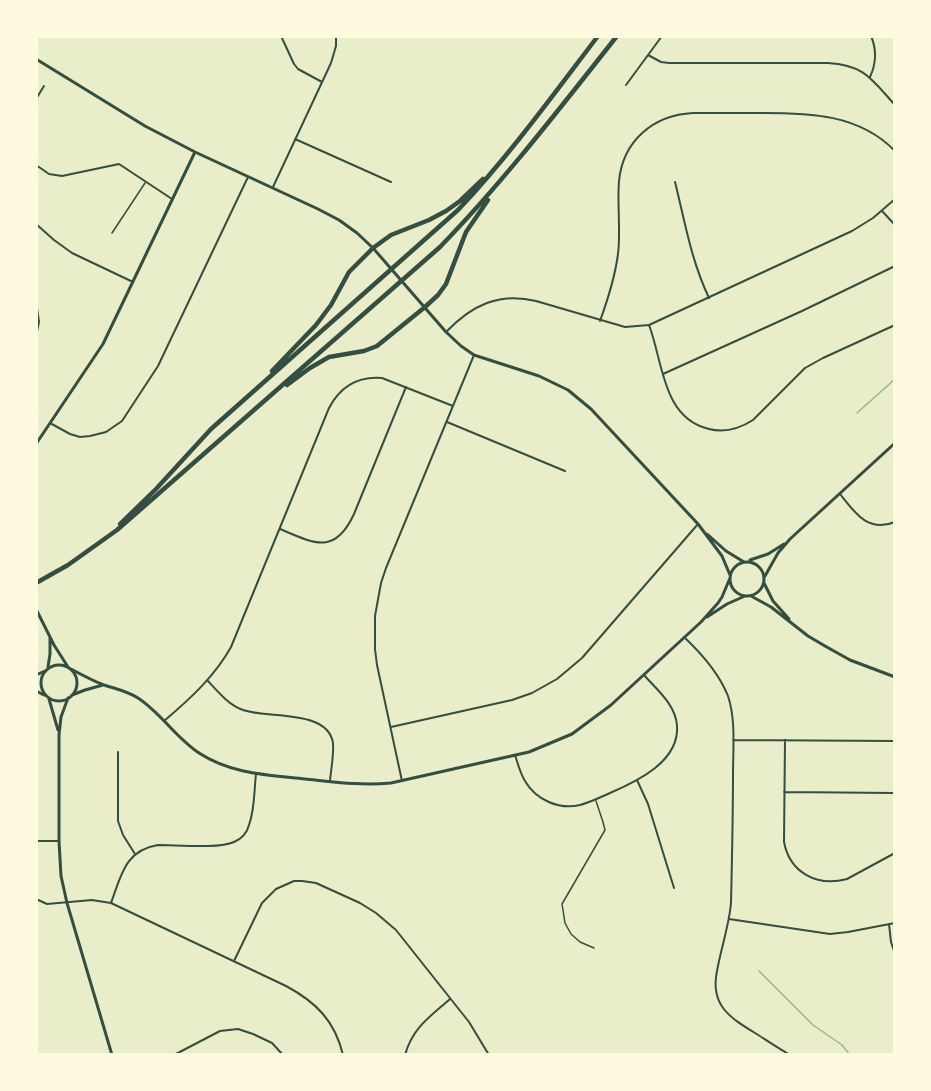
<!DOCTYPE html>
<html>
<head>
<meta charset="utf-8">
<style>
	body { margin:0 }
	#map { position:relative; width:931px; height:1091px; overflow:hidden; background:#e9edc9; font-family:Arial,sans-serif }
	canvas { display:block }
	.frame { position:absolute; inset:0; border:38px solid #fefae0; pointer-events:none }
</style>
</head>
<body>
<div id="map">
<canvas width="931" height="1091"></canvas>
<div class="frame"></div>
</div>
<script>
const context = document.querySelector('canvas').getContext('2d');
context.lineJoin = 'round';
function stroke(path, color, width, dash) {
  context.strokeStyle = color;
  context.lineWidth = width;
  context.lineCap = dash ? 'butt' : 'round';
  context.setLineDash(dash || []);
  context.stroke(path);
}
stroke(new Path2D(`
	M857,413L895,379
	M759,971L813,1025L842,1045L850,1055`), '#a3b18a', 1.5);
stroke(new Path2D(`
	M112,233L145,183
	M594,948L580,942L571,934L565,923L562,904L605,830L603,822L596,801`), '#344e41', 1.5);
stroke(new Path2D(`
	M281,36L294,64L298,69L322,82
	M648,55L661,62L669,63H828C865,65 872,80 895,105
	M870,77C876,64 877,50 871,36
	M626,85L662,36
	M36,99L44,86
	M295,139L391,182
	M36,165L49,174L62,176L119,164L172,199
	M675,182C685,222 691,260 709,298
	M273,187L331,63L336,46V36
	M882,211L895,225
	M36,224L54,240L72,253L133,282
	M36,302L39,322L36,336
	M600,321C608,299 615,277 618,254C621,230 617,205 619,181C623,141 653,115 693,113C716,113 739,113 762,113C810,113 859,114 895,151
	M649,325C663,361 662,418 709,429C725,433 739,429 753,420L805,368L823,358L895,325
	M446,332C472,305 499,292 536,301L625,327L649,325L852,231L873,218L895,199
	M663,374L802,311L895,266
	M447,422L565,471
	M50,423L70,434L80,437L90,436L106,432L122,421L158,366L248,177
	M840,494C855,513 868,533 895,522
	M280,529C315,544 335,555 354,514L406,387
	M684,637C702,654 719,673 728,696C736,720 733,749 733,774C733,817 732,860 731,903C729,926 721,948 717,971C710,1005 729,1017 755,1033C766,1040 778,1048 790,1055
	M208,681C218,692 229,705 243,710C268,719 328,709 333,743C334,755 331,769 330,781
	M164,721C190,699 215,676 231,647L329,408C340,387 357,376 382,378L453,406
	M391,727L512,700L532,693L557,679L582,658L698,524
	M733,740L895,741
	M785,740L784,842C790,873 817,887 847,879L895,853
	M118,752V821L123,835L135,854
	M515,755C518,764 520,773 525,781C536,800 559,810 580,805C591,802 601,797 610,793C638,781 680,761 677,725C675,704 657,690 644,675
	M637,780L648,804L674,888
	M402,781L377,665L375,649V616L381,583L386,568L474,355
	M784,792L895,793
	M36,841H59
	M36,899L47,904L92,900L111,903L286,986C316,1002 335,1021 343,1055
	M111,903C121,876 125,850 158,845C177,845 219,849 234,842C241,839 247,833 249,825C255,809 254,790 256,774
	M729,919L830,934L848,932L895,923
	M889,924L891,942L895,954
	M234,961L262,903L276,889L294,881H302L316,883L360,903L376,913L396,930L469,1022L489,1055
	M174,1055L220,1031L238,1029L253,1034L272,1043L283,1055
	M405,1055C413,1027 430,1017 450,999`), '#344e41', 2);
stroke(new Path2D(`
	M36,59L145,126L195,152L318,209L339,220L357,233L373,248L446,332L461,346L474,355L539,376L568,390L591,409L698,524L722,556L730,575
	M36,444L103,344L195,152
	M707,534L726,551L744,562
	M750,560L768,554L784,544
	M730 579a17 17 0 1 1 34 0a17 17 0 1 1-34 0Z
	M765,576L778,553L790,539L895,443
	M764,583L773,601L789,619
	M751,596L771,607L808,636L825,646L850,660L895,677
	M36,609L54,645L68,667
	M707,617L727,604L745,596
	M41 683a18 18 0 1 1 36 0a18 18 0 1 1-36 0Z
	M48,667L50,654V638
	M71,669C82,675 93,681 104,685C116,689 127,691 138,698C161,713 176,738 199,753C231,774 268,775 305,779C334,782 362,786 391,783L529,752L572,734L611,705L701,622L718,603L722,597L730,578
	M36,675L45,671
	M36,691L44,695
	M72,695L85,690L103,685
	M68,698L61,717L59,735V841L61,876L67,903L112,1055
	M49,699L58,730`), '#344e41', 3);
stroke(new Path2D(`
	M272,371L316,325L331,305L349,272L373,248L391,235L429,220L446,211L460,201L483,179
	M287,385L310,368L329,357L364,351L377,346L425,307L438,295L446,284L466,232L488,200
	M120,524L156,489L211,429L458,210C509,156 553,95 598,36
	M36,583L68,565L117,530L440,247C504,181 560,108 617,36`), '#344e41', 4.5);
</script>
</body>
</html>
